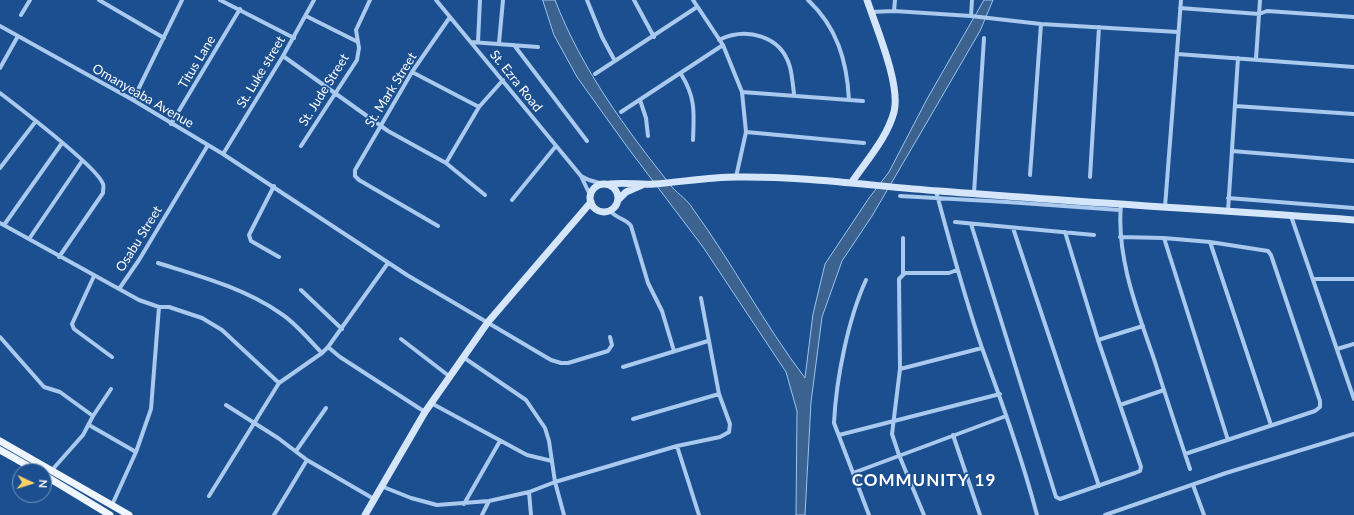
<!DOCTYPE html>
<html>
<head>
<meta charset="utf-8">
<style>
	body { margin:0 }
	#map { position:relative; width:1354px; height:515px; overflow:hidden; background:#1b4f8f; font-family:Lato,sans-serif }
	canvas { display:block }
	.north { position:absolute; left:12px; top:463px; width:40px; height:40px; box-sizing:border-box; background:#1b4f8f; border:1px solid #7695bc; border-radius:50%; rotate:94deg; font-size:11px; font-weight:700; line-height:16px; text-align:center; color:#fff }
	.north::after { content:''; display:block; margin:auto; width:14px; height:18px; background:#ffd166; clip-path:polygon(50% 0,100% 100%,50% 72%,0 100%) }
</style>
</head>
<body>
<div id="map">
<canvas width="1354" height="515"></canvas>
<div class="north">N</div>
</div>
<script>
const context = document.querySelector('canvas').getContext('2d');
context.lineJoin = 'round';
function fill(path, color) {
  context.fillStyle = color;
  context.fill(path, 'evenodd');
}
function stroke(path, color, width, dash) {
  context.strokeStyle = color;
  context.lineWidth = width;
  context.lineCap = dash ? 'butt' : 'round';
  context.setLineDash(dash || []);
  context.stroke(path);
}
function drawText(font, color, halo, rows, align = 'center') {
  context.font = font + ' Lato,sans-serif';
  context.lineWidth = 3.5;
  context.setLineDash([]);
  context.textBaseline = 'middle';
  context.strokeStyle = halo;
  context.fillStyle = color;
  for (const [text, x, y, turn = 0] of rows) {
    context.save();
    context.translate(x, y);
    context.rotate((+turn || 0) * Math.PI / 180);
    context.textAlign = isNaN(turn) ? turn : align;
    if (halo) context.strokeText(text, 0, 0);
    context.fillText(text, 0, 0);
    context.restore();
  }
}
const water = new Path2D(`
	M543,0H555C582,70 626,129 672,187C679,195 688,200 693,209C733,264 764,324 805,378L813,314L825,264L869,198L889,172L927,99L984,0H993L980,31L923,129L872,216L842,261L822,317L811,402L805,515H796L797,411L786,372L703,247L628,148L577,77L554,35Z`);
fill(water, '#3c6290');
stroke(water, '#9cc4f0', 1);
stroke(new Path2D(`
	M99,0L164,38
	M220,0L294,38
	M436,0L581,176L590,195
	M587,0L602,37L615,61
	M634,0L654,37
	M693,0L723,45L742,92L746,132L736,177
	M808,0C837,27 847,61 849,100
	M1180,8L1259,14L1267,11L1354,17
	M894,11L895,0
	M871,12L894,11L971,16L1041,24L1178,32
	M21,15L30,0
	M306,16L358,42
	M971,16L972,0
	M0,26L133,100L223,154L407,275L551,360L561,363H568L608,351L612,345L610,337
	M719,40C746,27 781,35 790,67C792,75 793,85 794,94
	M471,42L538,47
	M478,42L480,0
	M499,43L503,0
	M514,45L587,141
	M1177,54L1354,67
	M283,56L388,131L446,163L485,195
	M1256,59L1260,0
	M0,68L18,36
	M412,72L479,107
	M595,74L697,7
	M681,74C696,98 694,113 693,140
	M742,92L863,101
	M0,93C17,106 98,168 103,184C104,186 103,190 103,193L59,257
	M133,100L182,0
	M640,100L646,118L648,136
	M1235,106L1354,114
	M621,112L723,45
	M171,124L240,9
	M746,132L864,143
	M301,146L357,60L359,48L356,30L370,0
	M1232,151L1354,161
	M223,154L283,56L314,0
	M446,163L479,107L503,80
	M0,168L36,121
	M1030,175L1041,24
	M581,176L589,180L603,184
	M1090,177L1099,27
	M274,186L249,235L251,241L279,257
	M936,191C950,243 964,296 982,348C1002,403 1022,458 1037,515
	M974,193L984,38
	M900,196L1007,202L1120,210
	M1228,198L1354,208
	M512,200L556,146
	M1121,205C1116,258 1138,312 1155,362C1166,397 1178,433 1190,469
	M1165,207L1181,0
	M610,211C617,219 627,219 631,226L648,283L662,311L674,351
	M1228,211L1238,58
	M1291,216L1354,399
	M955,222L1094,235
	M0,223L139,300L159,307H169L202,318L222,330L279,383
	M971,224L1056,497L1060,499L1135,473L1140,471L1141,467L1098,340L1065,232
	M4,225L62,143
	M438,226L359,180L355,176V170L412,72L450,17
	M1013,228L1099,486
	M1120,237L1164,238L1210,242L1268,251L1271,255L1320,401V407L1315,411L1185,454
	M903,238V274
	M1164,238L1228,440
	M29,239L82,161
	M1210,242L1271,425
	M158,263C199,276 244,288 280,313C296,323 309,340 322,353
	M94,276L72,324L74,329L112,357
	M1313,279H1354
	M866,280C848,319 836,380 834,423L869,515
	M119,289L139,260L208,145
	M301,290L342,329
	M0,337L44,387L60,392L93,416L83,435L52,470
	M401,339L449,376
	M1098,340L1143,326
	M328,347L340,357L425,412
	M1337,349L1354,344
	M463,357L526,400L545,428L549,441L555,482L564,515
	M623,367L708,341
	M900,369L982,348
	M431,403L527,455L552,461
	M226,405L278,438L307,460L374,499
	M1120,405L1164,390
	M93,416L111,389
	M633,419L719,394
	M89,425L136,452
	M839,435L1000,394
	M953,435L980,515
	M677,446L699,515
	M296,451L326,408
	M853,473L1006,416
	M1193,485L1204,515
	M381,486L411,498L437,505L489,501L529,492L555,482L677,446L720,437L729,432L730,424L719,394L701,298
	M529,492L531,515
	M209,496L279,383L322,353L328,347L388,263
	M464,504L500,441
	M112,505L136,452L151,409L159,307
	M274,515L307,460
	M482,515L489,501
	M924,515L899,455L892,434L900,369L899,279L905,273H949L957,270
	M1105,515L1226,473L1354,434`), '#a9c9ee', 4);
stroke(new Path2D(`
	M852,182C867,160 887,138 894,112C901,85 876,27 867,0
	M590 198a14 14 0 1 1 28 0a14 14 0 1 1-28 0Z
	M610,184C625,182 639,185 654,184C682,182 709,177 737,177C804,176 872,186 939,191C1077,202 1216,210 1354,220
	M619,199L626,192L642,185
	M365,515L425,412L488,322L591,202`), '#d6e6fa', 7);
stroke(new Path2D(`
	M0,441L129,515
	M0,450L37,471
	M44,475L110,515`), '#f0f6ff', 7);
drawText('13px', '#fff', '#1b4f8f', [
	["Titus Lane",197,62,-59],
	["St. Luke street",261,72,-59],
	["St. Ezra Road",516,81,51],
	["St. Jude Street",324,90,-58],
	["St. Mark Street",391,90,-58],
	["Omanyeaba Avenue",143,96,30],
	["Osabu Street",139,239,-58]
]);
context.letterSpacing = '1px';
drawText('bold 17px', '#fff', '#1b4f8f', [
	["COMMUNITY 19",924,481]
]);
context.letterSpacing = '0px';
</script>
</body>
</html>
